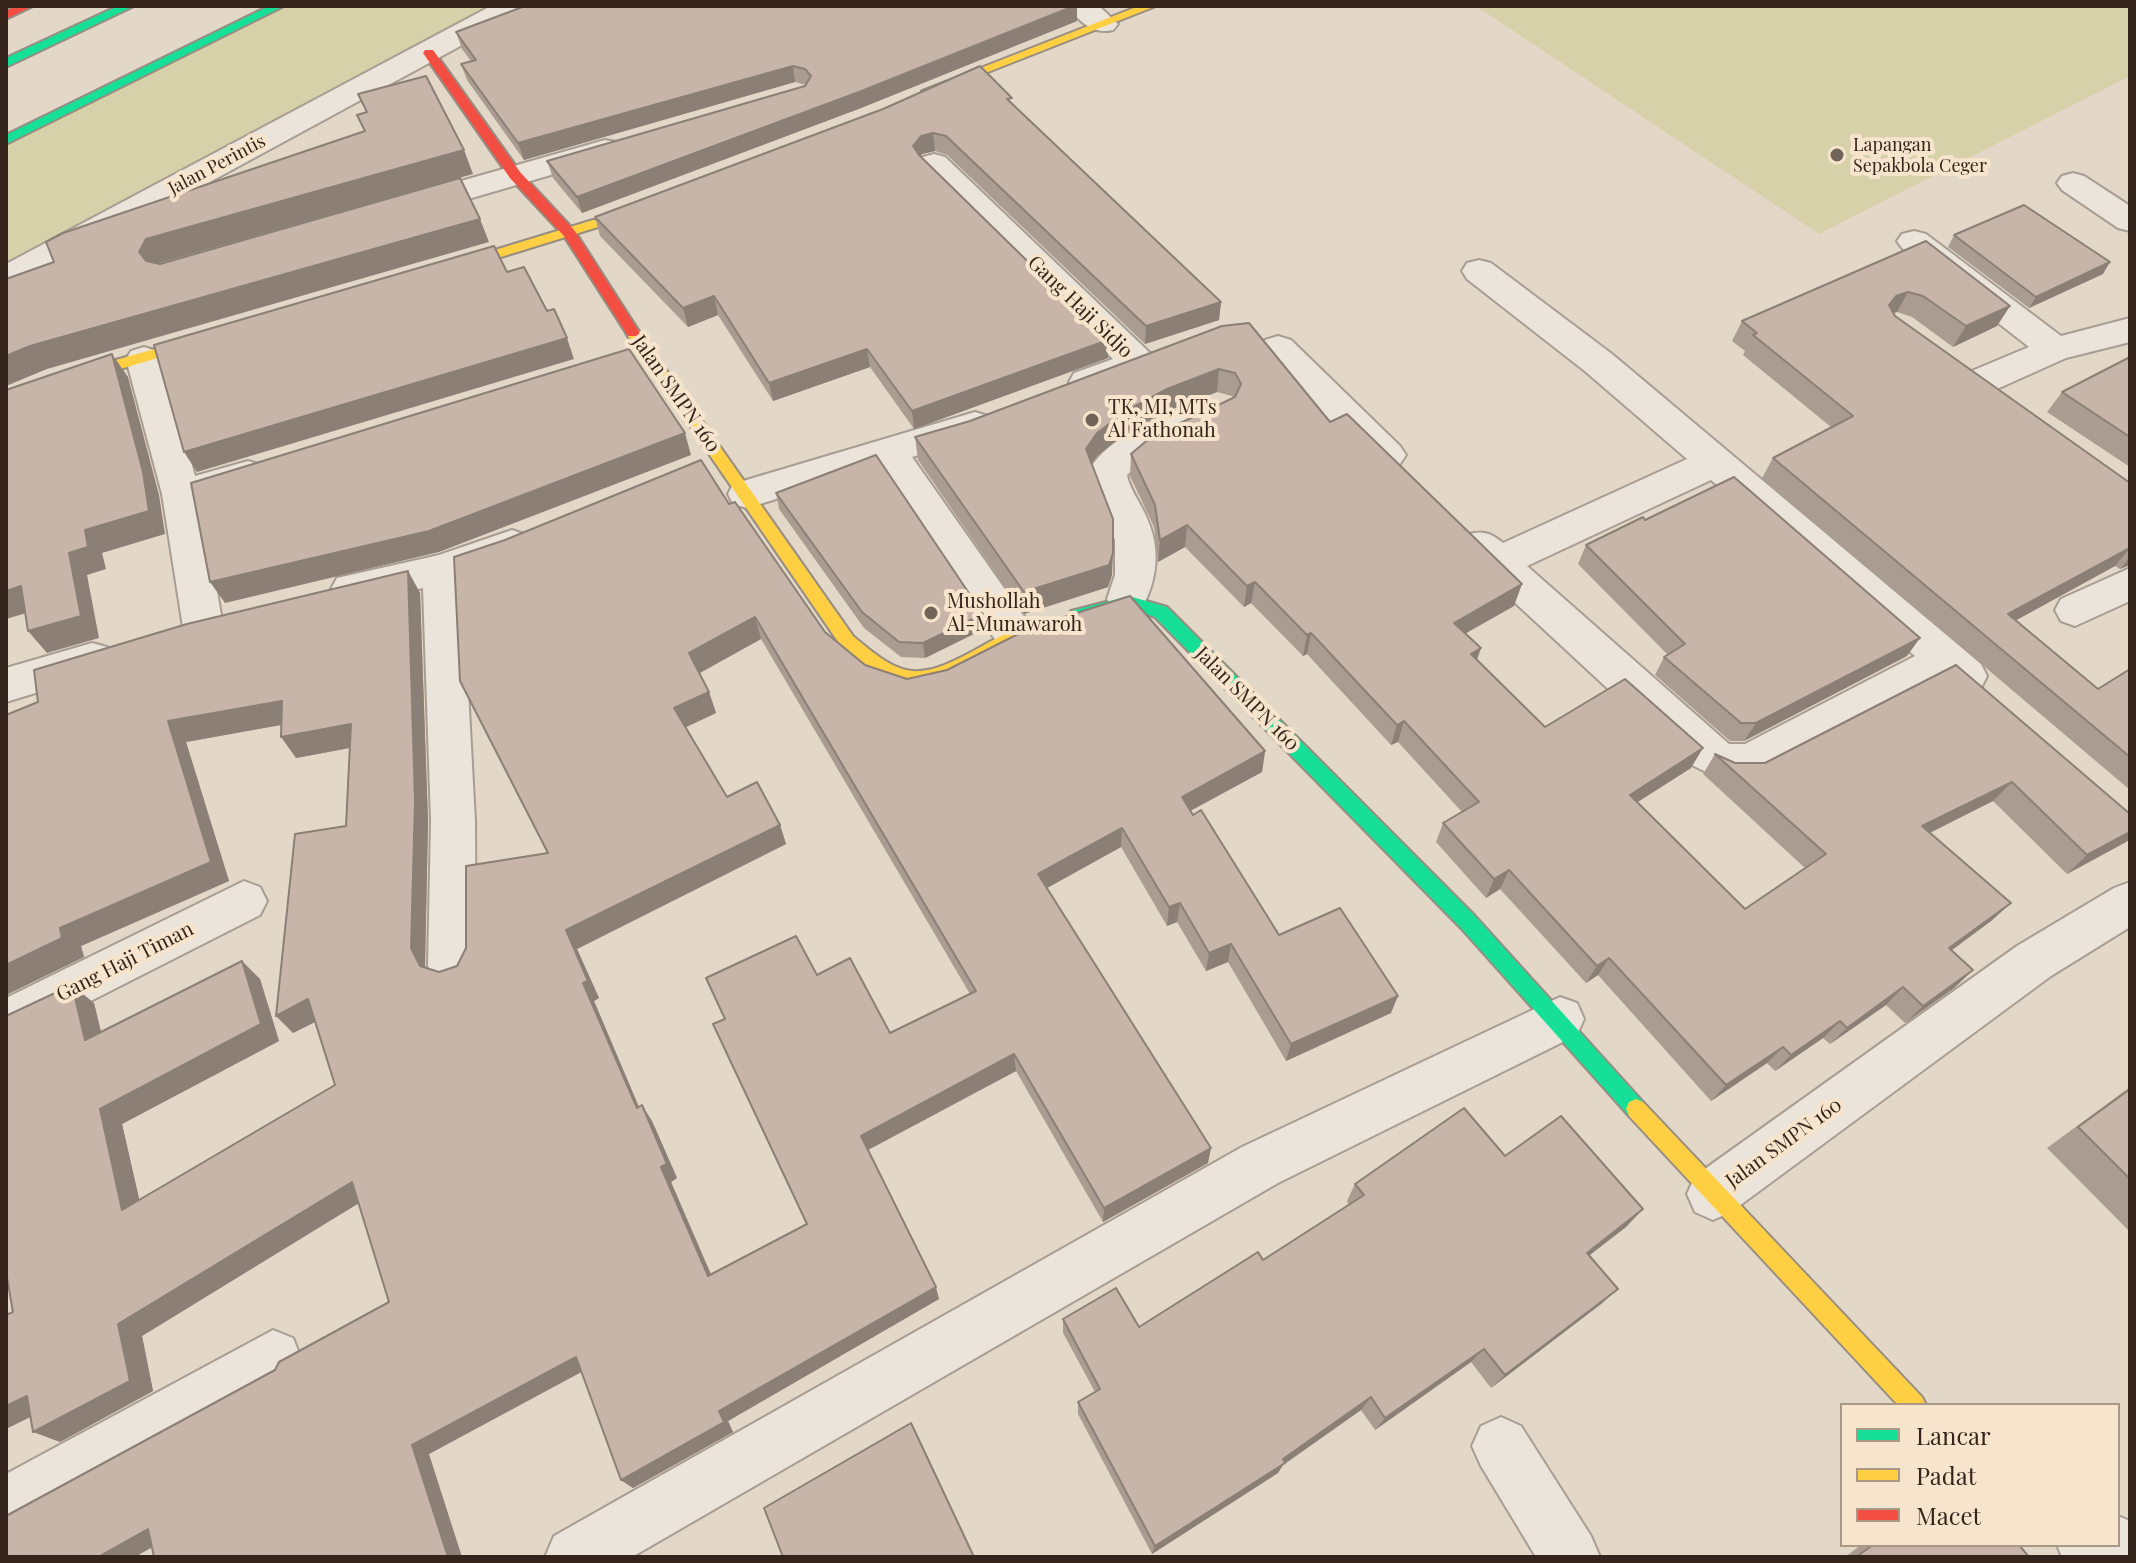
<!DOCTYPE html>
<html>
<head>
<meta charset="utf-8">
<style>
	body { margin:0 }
	#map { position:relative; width:2136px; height:1563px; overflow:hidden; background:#e3d8c8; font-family:"Playfair Display",serif }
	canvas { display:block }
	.frame { position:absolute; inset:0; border:8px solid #35241b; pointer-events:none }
	.legend { position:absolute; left:1840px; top:1403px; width:280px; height:144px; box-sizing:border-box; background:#f6e5cc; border:2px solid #a99885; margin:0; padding:10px 14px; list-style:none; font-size:24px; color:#35241b }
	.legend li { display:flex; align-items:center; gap:16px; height:40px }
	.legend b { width:40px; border:2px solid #a99885 }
</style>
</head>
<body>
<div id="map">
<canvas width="2136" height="1563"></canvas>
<div class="frame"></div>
<ul class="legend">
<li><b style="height:10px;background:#16e098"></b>Lancar</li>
<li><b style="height:10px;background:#ffcf43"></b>Padat</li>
<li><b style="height:10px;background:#f24e42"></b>Macet</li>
</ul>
</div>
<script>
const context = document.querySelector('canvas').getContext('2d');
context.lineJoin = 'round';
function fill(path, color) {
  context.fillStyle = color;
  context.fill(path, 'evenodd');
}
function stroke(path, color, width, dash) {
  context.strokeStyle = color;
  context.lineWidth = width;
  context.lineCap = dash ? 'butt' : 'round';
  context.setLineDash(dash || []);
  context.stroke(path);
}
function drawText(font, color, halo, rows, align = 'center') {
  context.font = font + ' "Playfair Display",serif';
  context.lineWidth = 8;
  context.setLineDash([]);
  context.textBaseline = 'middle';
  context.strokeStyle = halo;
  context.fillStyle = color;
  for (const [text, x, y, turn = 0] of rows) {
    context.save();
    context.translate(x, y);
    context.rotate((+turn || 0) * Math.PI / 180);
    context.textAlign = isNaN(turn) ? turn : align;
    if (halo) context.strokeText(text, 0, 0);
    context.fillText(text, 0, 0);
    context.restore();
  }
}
fill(new Path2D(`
	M273,6H510L6,278V133Z
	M1476,6H2130V76L1819,234Z`), '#d7d1a9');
const street = new Path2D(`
	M491,6H527L523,12L18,286L6,289V264Z
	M1068,6H1099L1118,24L1113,30C1094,35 1079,22 1068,6Z
	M605,140L616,142L621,149L616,156L410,216L398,213L394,206L398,199Z
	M934,154L945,157L1151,354L1156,363L1151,372L1087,394L1074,391L1069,382L1074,373L1113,359L923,171L918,164L923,157Z
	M2073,173L2084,176L2130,206V231L2118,228L2062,190L2057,183L2062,176Z
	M1914,231L1926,234L2061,336L2130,318V342L2066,358L1988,393L1975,396L1962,393L1957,384L1962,375L2029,347L1902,248L1897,241L1902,234Z
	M1479,260L1491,263L1612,354L1981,664L1987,676L1981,688L1966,693L1943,680L1750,780H1722L1688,763L1483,573L1459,545L1465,535C1481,530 1490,532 1503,543L1687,459L1586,372L1467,279L1462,271L1467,263ZM1711,480L1915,656L1745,744H1729L1527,566Z
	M1278,336L1291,340L1400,446L1406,455L1400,464L1387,468L1374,464L1265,356L1260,348L1265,340Z
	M144,347L157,351L162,359L195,476L248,461L261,465L267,475L261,485L202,502L223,627L217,638L203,643L189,638L183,627L162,494L126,359L131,351Z
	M1198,405L1211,409L1216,418L1211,427L1148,457L1127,475C1130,490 1140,502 1146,516C1161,548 1158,579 1141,610L1127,614L1113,610L1107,599L1115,575V540L1089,470C1108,437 1162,415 1198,405Z
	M975,412L988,416L993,425L988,434L912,457L1030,625L1036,636L1030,647L1015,652L1000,647L880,467L747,508L733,504L728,494L733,484Z
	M512,530L526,535L532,545L526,555L462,577L475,821L476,966L469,981L452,987L435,981L428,966L431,821L423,588L351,604L337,600L331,589L337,578L439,555Z
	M2130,568V601L2075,626L2061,621L2055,610L2061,599Z
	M92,643L107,647L113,659L107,671L6,702V668Z
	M244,881L260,887L267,901L260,915L6,1044V998Z
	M2130,882V927L2051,976L1731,1212L1713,1220L1695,1212L1687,1194L1695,1176L2017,946L2114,888Z
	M1560,997L1577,1003L1584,1019L1577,1035L1278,1183L632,1557H545L554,1536L1242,1147Z
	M273,1330L293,1338L301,1358L293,1378L6,1535V1474Z
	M1501,1417L1521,1426L1591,1536L1600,1557H1536L1481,1466L1472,1446L1481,1426Z
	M2118,1516L2130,1521V1557H2062L2057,1545H2118Z`);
const fast = new Path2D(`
	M118,6H134L6,67V58Z
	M269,6H284L6,144V135Z
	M1129,596L1167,607L1475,916L1643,1102L1646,1109L1643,1116L1636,1119L1629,1116L1461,928L1155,617L1129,608L1077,622L1069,616L1071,611Z`);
const slow = new Path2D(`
	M1139,6H1156L932,94L922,91Z
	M593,220L598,221V227L446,274H436L434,271L436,268Z
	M633,328L638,330L853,636C902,678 917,682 975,650C986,644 997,637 1009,633L1015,635L1017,640L1015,645C974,667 928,699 881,677C866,670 853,656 841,646L628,336L626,333Z
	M214,332L219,334V340L66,385L6,408V397L56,377Z
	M1636,1099L1643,1102L1922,1397L1926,1405H1898L1629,1116L1626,1109L1629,1102Z`);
const jam = new Path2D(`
	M17,6H33L6,19V11Z
	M425,50H433L520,172L574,230L640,333L638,336H628L564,236L510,178L423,53Z`);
stroke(street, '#a89d92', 4);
stroke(fast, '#978d82', 4);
stroke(slow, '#978d82', 4);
stroke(jam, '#978d82', 4);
fill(street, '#ebe4da');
fill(fast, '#16e098');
fill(slow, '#ffcf43');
fill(jam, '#f24e42');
fill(new Path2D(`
	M525,6H1077V21L861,108L582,213L553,178L547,161L805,86L806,85L795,82L524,160L467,80L461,64L471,61L462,49L456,32Z
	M1012,104L1221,302L1219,320L1145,344L947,155L935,151L922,154L921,156L1108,340V358L914,429L870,367L773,401L718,315L688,327L600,236L595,217Z
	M1954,235L2103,274L2029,308L1948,247Z
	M1926,241L2010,306L1997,326L1953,347L1912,317L1897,312L1893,313L1895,316L2130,483V565L2120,569L2115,566L2016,620L2098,689L2130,669V790L1762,478L1773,458L1831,427L1743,355L1745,351L1732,341L1742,321Z
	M1222,326L1330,422L1514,606L1465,633L1481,648L1477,660L1545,727L1691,768L1637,802L1745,909L1805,868L1703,774L1715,754L1735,763H1765L1956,665L2130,814V839L2126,842L2067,874L1993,801L1930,833L2011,903L1991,921L1951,951L1973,970L1954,988L1905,1023L1886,1005L1830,1044L1823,1038L1775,1071L1767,1063L1711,1101L1598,975L1586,983L1500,889L1486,898L1436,842L1443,823L1462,812L1398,742L1391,745L1307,654L1303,656L1251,603L1244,607L1185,547L1158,562L1154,527L1130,476L1131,454L1233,398L1232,396L1217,392L1165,412L1127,432L1097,456L1092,463L1112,575L1108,587L1024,614L918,460L915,437L970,421Z
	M2130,357V467L2047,412L2062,392Z
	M776,493L984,629L925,658L901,657L864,628L779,509Z
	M729,504L825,632L865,665L907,679L1265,751L1262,772L1190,811L1279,935L1391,1013L1286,1061L1228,962L1206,971L1177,922L1167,926L1121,847L1047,888L1208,1163L1103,1222L1016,1071L868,1150L939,1299L728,1421L733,1432L633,1488L621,1480L582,1371L429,1454L275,1370L389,1302L358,1203L142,1336L153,1391L60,1442L13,1312L94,1003L101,1032L260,979L279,1041L122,1124L139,1200L335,1085L315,1022L293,1033L346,826L350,748L296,758L281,725L186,742L229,881L81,946L84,957L6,995V715L408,571L420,593L428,821L425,966L426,968L439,972L457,966L548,853ZM761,639L970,994L890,1033L817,975L807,1224L711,1274L671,1182L677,1178L652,1121L639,1107L594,1001L599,998L577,949L786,844L780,825L727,797L686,727L716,713L709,692L700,673Z
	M1645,520L1907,656L1744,741H1730L1655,675L1664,657L1668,655L1578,564L1586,545Z
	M2130,1087V1232L2047,1148Z
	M1505,1156L1643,1209L1626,1227L1589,1255L1618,1289L1601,1304L1491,1388L1471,1362L1375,1430L1361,1410L1283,1465L1278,1473L1152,1554L1078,1414V1402L1095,1392L1063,1333V1319L1139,1327L1263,1260L1349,1205L1347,1201L1355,1184Z
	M1861,1545H2019L2029,1557H1845Z`), '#ab9c91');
fill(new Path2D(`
	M1074,6H1077V21L861,108L582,213L577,197Z
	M793,66L795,82L524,160L518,143Z
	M933,133L935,151L922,154L915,164L913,146L921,136Z
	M464,150L473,174L160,263L153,276L139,252L146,239Z
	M480,219L489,242L47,369L6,386V356L30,346Z
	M2110,262L2103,274L2029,308L2036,297Z
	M1908,292L1897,312L1885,316L1889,305L1896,296Z
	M714,296L718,315L688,327L683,308Z
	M1221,302L1219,320L1145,344L1146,326Z
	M2010,306L1997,326L1953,347L1966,326Z
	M567,338L574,359L197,472L184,452Z
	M1108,340V358L914,429L912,411Z
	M867,349L870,367L773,401L769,383Z
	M112,354L128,377L159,495L165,534L102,553L106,569L87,575L99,638L47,653L28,631L69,553L85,530Z
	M1219,369L1217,392L1165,412L1127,432L1097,456L1086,471V449L1097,433L1128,410L1167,389Z
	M685,433L691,455L439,552L225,603L210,582Z
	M1187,525L1185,547L1158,562L1160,540Z
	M2130,548L2115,566L1993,633L2008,614Z
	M1113,553L1112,575L1108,587L1024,614V592Z
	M2130,557V565L2120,569Z
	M408,571L420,593L428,821L425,966L434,984L420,966L411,948Z
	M1255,582L1251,603L1244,607L1247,586Z
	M1522,584L1514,606L1447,644L1454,623Z
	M21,586L40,609L6,619V591Z
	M983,614L984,629L925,658L923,643Z
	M755,617L761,639L696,675L689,653Z
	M1311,633L1307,654L1303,656L1307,635Z
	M1920,638L1907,656L1744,741L1756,723Z
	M1481,648L1473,669L1471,654Z
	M709,692L716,713L682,729L674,708Z
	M282,701L297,722L186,742L229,881L81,946L84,957L6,995V965L60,928L168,721Z
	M1404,721L1398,742L1391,745L1397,725Z
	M351,724L365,745L296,758L281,737Z
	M1703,748L1691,768L1619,814L1630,795Z
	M1265,751L1262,772L1179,817L1182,797Z
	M2012,782L1993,801L1905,845L1922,826Z
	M780,825L786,844L577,949L599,998L594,1001L646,1124L637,1108L583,983L566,930Z
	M1122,828L1121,847L1038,893V874Z
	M2130,832V839L2126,842L2067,874L2087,855Z
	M1509,870L1500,889L1486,898L1494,879Z
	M1180,903L1177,922L1167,926L1169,907Z
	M2011,903L1991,921L1930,966L1949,948Z
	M1231,944L1228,962L1206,971L1209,953Z
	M1609,958L1598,975L1586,983L1597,966Z
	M242,961L260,979L279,1041L122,1124L145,1224L122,1210L100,1109Z
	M1973,970L1954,988L1905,1023L1923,1006Z
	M72,985L94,1003L107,1057L85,1040Z
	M1903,987L1886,1005L1830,1044L1847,1028Z
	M1398,996L1391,1013L1286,1061L1291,1044Z
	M308,999L325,1017L293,1033L276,1016Z
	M1840,1021L1823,1038L1775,1071L1791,1055Z
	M1783,1047L1767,1063L1711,1101L1726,1085Z
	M1014,1054L1016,1071L866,1151L861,1136Z
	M642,1105L652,1121L677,1178L671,1182L717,1289L708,1276L661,1167Z
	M1211,1148L1208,1163L1103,1222L1104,1208Z
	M352,1182L369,1197L142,1336L153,1391L60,1442L33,1432L118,1324Z
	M1643,1209L1626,1227L1572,1269L1587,1253Z
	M936,1287L939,1299L728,1421L733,1432L633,1488L621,1480L719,1411Z
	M1618,1289L1601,1304L1491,1388L1505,1375Z
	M1484,1349L1471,1362L1375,1430L1385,1418Z
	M576,1357L589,1368L429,1454L462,1557H448L412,1445Z
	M27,1396L53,1406L6,1429V1406Z
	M1371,1397L1361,1410L1283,1465L1278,1473L1152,1554L1155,1546L1283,1459Z
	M148,1529L172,1536L135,1557H98Z`), '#8b7f76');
const building = new Path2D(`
	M525,6H1074L859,92L577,197L547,161L805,86L811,76L805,69L793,66L518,143L461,64L476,60L456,32Z
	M980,66L1012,98L1007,99L1221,302L1146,326L946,136L933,133L921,136L913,146L919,155L1108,340L912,411L867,349L769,383L714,296L683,308L595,217L883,109Z
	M426,76L464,150L146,239L139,252L146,261L160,264L460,178L480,219L30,346L6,356V279L54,262L46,242L63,233L365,131L357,115L367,112L358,94Z
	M2024,205L2110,262L2036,297L1954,235Z
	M1926,241L2010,306L1966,326L1923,296L1908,292L1896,296L1889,305L1895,316L2130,483V548L2008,614L2098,689L2130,669V757L1773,458L1853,416L1753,335L1757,333L1742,321Z
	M494,246L507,272L524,267L547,311L554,309L567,338L184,452L154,345Z
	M1249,323L1330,422L1347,414L1522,584L1454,623L1481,648L1471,654L1545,727L1625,679L1703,748L1630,795L1745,909L1826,854L1715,754L1735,763H1765L1956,665L2130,814V832L2087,855L2012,782L1922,826L2011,903L1949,948L1973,970L1923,1006L1903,987L1847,1028L1840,1021L1791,1055L1783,1047L1726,1085L1609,958L1597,966L1509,870L1494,879L1443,823L1479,802L1404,721L1397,725L1311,633L1307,635L1255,582L1247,586L1187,525L1160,540L1155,505L1131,454L1151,437L1235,397L1241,384L1235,373L1219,369L1167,389L1128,410L1097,433L1086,449L1113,519V553L1109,565L1024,592L915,437L970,421L1222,326Z
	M629,349L685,433L429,531L210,582L191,483Z
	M112,354L143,472L149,511L85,530L88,547L69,553L81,616L28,631L21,586L6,591V390Z
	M2130,357V437L2062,392Z
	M876,455L983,614L923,643L899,642L862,612L776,493Z
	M701,460L729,504L735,502L825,632L865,665L907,679L947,670L1030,628L1130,596L1265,751L1182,797L1193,815L1201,810L1279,935L1340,908L1398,996L1291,1044L1231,944L1209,953L1180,903L1169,907L1122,828L1038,874L1211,1148L1104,1208L1014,1054L861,1136L936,1287L719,1411L724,1422L621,1480L576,1357L412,1445L448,1557H154L148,1529L98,1557H6V1516L275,1370L279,1362L389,1302L352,1182L118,1324L130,1381L33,1432L27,1396L6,1406V1315L13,1312L6,1272V1016L72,985L85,1040L242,961L261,1024L100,1109L122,1210L335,1085L308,999L276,1016L295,834L346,826L351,724L281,737L282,701L168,721L211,862L60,928L62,938L6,965V715L38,702L34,670L187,624L408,571L415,801L411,948L420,966L439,972L457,966L466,948V866L548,853L460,681L454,557L505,540ZM755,617L976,991L890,1033L850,958L817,975L796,936L706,978L725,1019L713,1024L807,1224L708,1276L661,1167L667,1164L642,1105L637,1108L583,983L588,981L566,930L780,825L757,782L727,797L674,708L709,692L689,653Z
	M1734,477L1920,638L1756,723H1741L1664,657L1685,644L1586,545L1643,517L1645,520Z
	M2130,1089V1179L2078,1127Z
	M1464,1108L1505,1156L1561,1116L1643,1209L1587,1253L1618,1289L1505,1375L1484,1349L1385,1418L1371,1397L1283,1459L1285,1463L1155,1546L1078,1402L1100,1389L1063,1319L1116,1288L1139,1327L1258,1252L1263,1260L1364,1195L1355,1184Z
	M911,1423L974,1557H783L764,1508Z
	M1873,1545H2019L2029,1557H1856Z`);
fill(building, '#c7b5a9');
stroke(building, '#8b7f76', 2);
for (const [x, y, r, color] of [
	[1837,155,8,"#726358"],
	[1092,420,8,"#726358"],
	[931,613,8,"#726358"]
]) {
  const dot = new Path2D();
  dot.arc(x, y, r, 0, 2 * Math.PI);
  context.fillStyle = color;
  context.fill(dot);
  stroke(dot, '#f6e5cc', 3);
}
drawText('18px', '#35241b', '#f6e5cc', [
	["Lapangan",1853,145],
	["Sepakbola Ceger",1853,166]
], 'left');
drawText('18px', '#35241b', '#f6e5cc', [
	["Jalan Perintis",217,165,-28]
]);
drawText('20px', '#35241b', '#f6e5cc', [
	["Gang Haji Sidjo",1080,307,44],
	["Jalan SMPN 160",676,394,55],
	["Jalan SMPN 160",1247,699,45],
	["Gang Haji Timan",125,962,-27],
	["Jalan SMPN 160",1784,1143,-36]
]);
drawText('20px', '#35241b', '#f6e5cc', [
	["TK, MI, MTs",1108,408],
	["Al Fathonah",1108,431],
	["Mushollah",947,602],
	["Al-Munawaroh",947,625]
], 'left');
</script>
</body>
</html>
